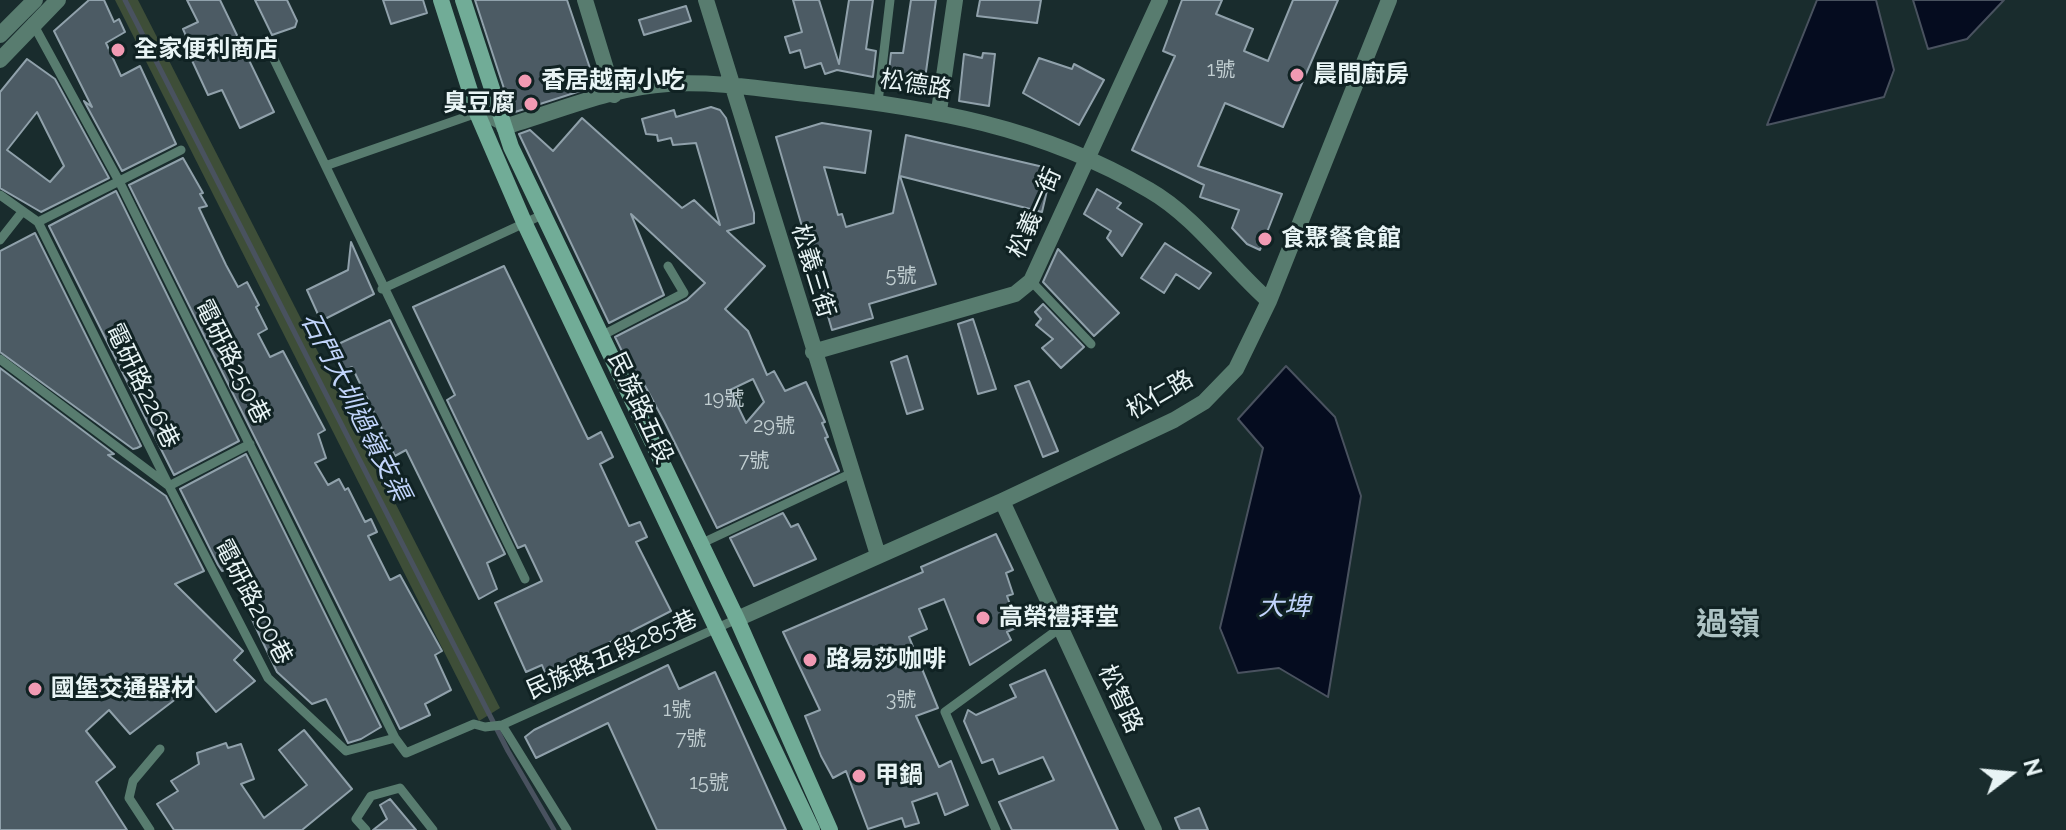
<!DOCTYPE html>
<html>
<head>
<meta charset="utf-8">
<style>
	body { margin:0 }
	#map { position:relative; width:2066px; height:830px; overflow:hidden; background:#192c2d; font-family:Raleway,sans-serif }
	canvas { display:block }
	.north { position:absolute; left:1970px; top:734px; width:80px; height:80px; -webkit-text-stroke:6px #102223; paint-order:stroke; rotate:74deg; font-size:22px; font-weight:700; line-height:32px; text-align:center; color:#e8f4f5 }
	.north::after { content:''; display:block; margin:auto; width:28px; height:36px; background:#e8f4f5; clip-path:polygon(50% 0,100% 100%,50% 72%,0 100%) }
</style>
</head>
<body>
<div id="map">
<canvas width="2066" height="830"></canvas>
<div class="north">N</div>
</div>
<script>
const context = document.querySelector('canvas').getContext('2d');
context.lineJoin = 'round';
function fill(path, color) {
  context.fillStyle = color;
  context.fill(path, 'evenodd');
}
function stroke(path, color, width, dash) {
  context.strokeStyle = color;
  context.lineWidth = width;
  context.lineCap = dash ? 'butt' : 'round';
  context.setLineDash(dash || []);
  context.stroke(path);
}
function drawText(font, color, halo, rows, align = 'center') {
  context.font = font + ' Raleway,"Noto Sans TC",sans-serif';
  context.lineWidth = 6;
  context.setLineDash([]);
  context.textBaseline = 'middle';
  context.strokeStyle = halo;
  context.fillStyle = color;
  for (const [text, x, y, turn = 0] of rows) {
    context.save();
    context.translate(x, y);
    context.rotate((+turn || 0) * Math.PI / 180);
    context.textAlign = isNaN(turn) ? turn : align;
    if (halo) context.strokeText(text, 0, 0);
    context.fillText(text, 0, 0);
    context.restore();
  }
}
fill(new Path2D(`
	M115,0H138L500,708L479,721Z`), '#3e4e38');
const water = new Path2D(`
	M1817,0H1876L1894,70L1884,97L1767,125Z
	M1913,0H2004L1967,39L1928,49Z
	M1286,366L1335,417L1361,496L1328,697L1279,668L1238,673L1220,628L1263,448L1238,419Z`);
fill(water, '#050c1f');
stroke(water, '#49525f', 2);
stroke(new Path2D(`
	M125,0L508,751L554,830`), '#49525f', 5);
const building = new Path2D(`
	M89,0H104L114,22L119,19L125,32L106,43L121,76L140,66L176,144L122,171L84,101L92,107L54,31Z
	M187,0H220L274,112L240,128L222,90L208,95L189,54L193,52L183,29L198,22Z
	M255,0H287L297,21L295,27L272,35Z
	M383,0H423L427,13L391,24Z
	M475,0H567L596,86L512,113Z
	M793,0H819L839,64L849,0H873L866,49L876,51L873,77L837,70L825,74L821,63L805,68L800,50L790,53L785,37L802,32Z
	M911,0H936L924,86L888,80L891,53H903Z
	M980,0H1041L1037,23L977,16Z
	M1182,0H1222L1216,14L1253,29L1244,51L1268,61L1293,0H1338L1283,127L1225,103L1198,166L1282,194L1260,250L1247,244L1232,228L1239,210L1200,197L1204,185L1132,150L1175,56L1163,51Z
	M686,6L691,21L644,35L639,20Z
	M983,53L995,54L989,106L959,101L964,54L982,58Z
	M1039,58L1072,69L1074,64L1104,80L1079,125L1023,93Z
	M27,59L55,79L109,178L41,212L0,188V92ZM37,112L64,166L50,182L7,150Z
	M711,107L720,110L726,118L754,213V223L727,231L765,266L725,309L748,331L767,375L774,371L785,391L806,382L825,422L822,423L828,437L825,438L839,471L717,528L664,421L644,384L639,386L615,337L687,300L705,283L631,214L664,295L609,323L519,134L530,130L553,151L582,118L682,208L694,200L720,225L696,143L673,145L671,138L658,141L657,135L646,134L642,119L674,110L676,117ZM753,379L764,402L746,423L730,390Z
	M822,123L871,131L865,173L824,167L838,215L842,214L846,227L893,213L906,135L1052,169L1042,212L900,176L936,284L869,304L873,318L832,330L776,137Z
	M183,158L203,193L200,194L207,206L199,208L226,265L238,287L247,282L259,305L256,307L267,329L258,334L270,357L283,351L325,430L318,434L326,458L315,463L328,485L339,479L345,490L348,488L365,522L371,519L377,532L368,536L390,580L400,575L442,651L435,655L451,690L425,704L430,715L400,729L129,185Z
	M1097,189L1121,203L1117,208L1142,224L1122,256L1107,238L1111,231L1084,214Z
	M116,191L239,441L174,475L49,226Z
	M35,233L141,446L137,448L133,449L0,352V251Z
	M351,242L374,294L321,321L307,290L348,270Z
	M1165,243L1211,273L1199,289L1176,274L1164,293L1141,278Z
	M1058,249L1119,313L1094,336L1043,282Z
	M504,266L588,439L601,432L613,457L600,464L629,526L640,522L647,537L636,542L671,611L546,675L542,665L526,672L495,603L542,581L525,545L518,548L447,400L455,395L413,307Z
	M1043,304L1084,347L1061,368L1042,348L1053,339L1036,325L1041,319L1035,312Z
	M973,319L996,389L978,394L958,324Z
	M390,320L505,554L487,563L497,589L479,599L406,450L395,456L352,367L345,370L334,346Z
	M907,356L923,409L907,414L891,362Z
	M0,368L114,454L108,455L166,496L204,571L175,584L243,651L234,660L255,681L216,712L194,685L130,734L109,710L86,731L115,767L96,782L127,830H0Z
	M1029,381L1058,451L1043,457L1015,386Z
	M246,454L381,727L361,739L348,743L326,699L312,704L277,672L228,569L222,571L218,565L180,489Z
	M783,513L791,527L798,524L816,559L754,586L730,538Z
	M996,534L1013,570L1006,573L1013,594L1007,596L1018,627L1007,632L1011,640L970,665L944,599L919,609L927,629L909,637L938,708L916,716L939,767L951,761L968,805L945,815L937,793L912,802L919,823L905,827L902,818L868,829L846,771L833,778L821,756L805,716L820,710L783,632L923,572L921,567Z
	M668,665L679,689L715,672L786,830H657L608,723L536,758L525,737L534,730Z
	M1045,670L1118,830H1012L999,802L1054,780L1043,757L999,774L993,759L982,763L964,721L968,710L976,715L1016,697L1010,685Z
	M304,730L352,789L302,830H174L157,804L178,791L171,781L199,764L197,753L226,743L228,748L241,744L254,779L241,784L264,818L307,785L279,750Z
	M390,799L416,830H373L387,819L380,805Z
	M1199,808L1208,830H1180L1175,818Z`);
fill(building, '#4c5b64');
stroke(building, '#90a1ab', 2);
stroke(new Path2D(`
	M32,22L120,183L395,738
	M271,53L525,579
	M878,102L890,0
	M328,165L477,113L504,127
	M0,195L38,222L181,150
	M38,222L169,486L250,444
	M0,240L22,212
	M1031,281L1091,344
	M382,289L542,215
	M601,336L684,293L668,266
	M0,359L169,486L268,678L346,751L395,738L406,753L474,724L485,727L502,725L737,619
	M698,545L852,473
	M502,725L567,830
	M150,830L129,798L133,781L160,749
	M366,830L356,819L371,796L400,788L433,830
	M996,830L945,712L1060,628`), '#587c6f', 9);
stroke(new Path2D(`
	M585,0L614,95
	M706,0L878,555
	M939,111L955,0
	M504,127C556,112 613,87 668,84C714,81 762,89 807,94C931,108 1040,126 1149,190C1196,217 1229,266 1269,301
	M813,352L1015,294L1031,281L1160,0
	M1002,501L1154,830
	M737,619L1002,501L1174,420L1204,402L1236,369L1269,301L1389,0`), '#587c6f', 16);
stroke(new Path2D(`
	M0,35L35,0
	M0,60L58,0`), '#587c6f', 16);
stroke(new Path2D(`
	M441,0L477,113L524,222L812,830
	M463,0L511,147L737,619L830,830`), '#71ac97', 16);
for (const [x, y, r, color] of [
	[118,50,8,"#f19ab3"],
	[1297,75,8,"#f19ab3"],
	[525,81,8,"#f19ab3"],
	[531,104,8,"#f19ab3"],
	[1265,239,8,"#f19ab3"],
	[983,618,8,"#f19ab3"],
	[810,660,8,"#f19ab3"],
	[35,689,8,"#f19ab3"],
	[859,776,8,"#f19ab3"]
]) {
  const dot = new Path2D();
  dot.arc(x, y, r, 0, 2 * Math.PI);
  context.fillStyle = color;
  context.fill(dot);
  stroke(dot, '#102223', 3);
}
drawText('20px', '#c1ced1', null, [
	["1號",1221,70],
	["5號",901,276],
	["19號",724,399],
	["29號",774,426],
	["7號",754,461],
	["3號",901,700],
	["1號",677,710],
	["7號",691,739],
	["15號",709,783]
]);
drawText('bold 24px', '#e8f4f5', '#102223', [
	["全家便利商店",134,50],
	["晨間廚房",1313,75],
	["香居越南小吃",541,81],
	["臭豆腐",515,104,"right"],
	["食聚餐食館",1281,239],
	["高榮禮拜堂",999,618],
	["路易莎咖啡",826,660],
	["國堡交通器材",51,689],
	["甲鍋",875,776]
], 'left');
drawText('24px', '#e8f4f5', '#102223', [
	["松德路",916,85,9],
	["松義一街",1035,213,-66],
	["松義三街",813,271,73],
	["電研路250巷",232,362,63],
	["電研路226巷",142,386,64],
	["松仁路",1160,395,-30],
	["民族路五段",640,408,65],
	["電研路200巷",253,602,62],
	["民族路五段285巷",612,655,-24],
	["松智路",1120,699,65]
]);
drawText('italic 26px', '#c1d4fb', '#102223', [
	["石門大圳過嶺支渠",355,407,63],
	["大埤",1284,607]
]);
drawText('bold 32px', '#adc3c4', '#102223', [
	["過嶺",1728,625]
]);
</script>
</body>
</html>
